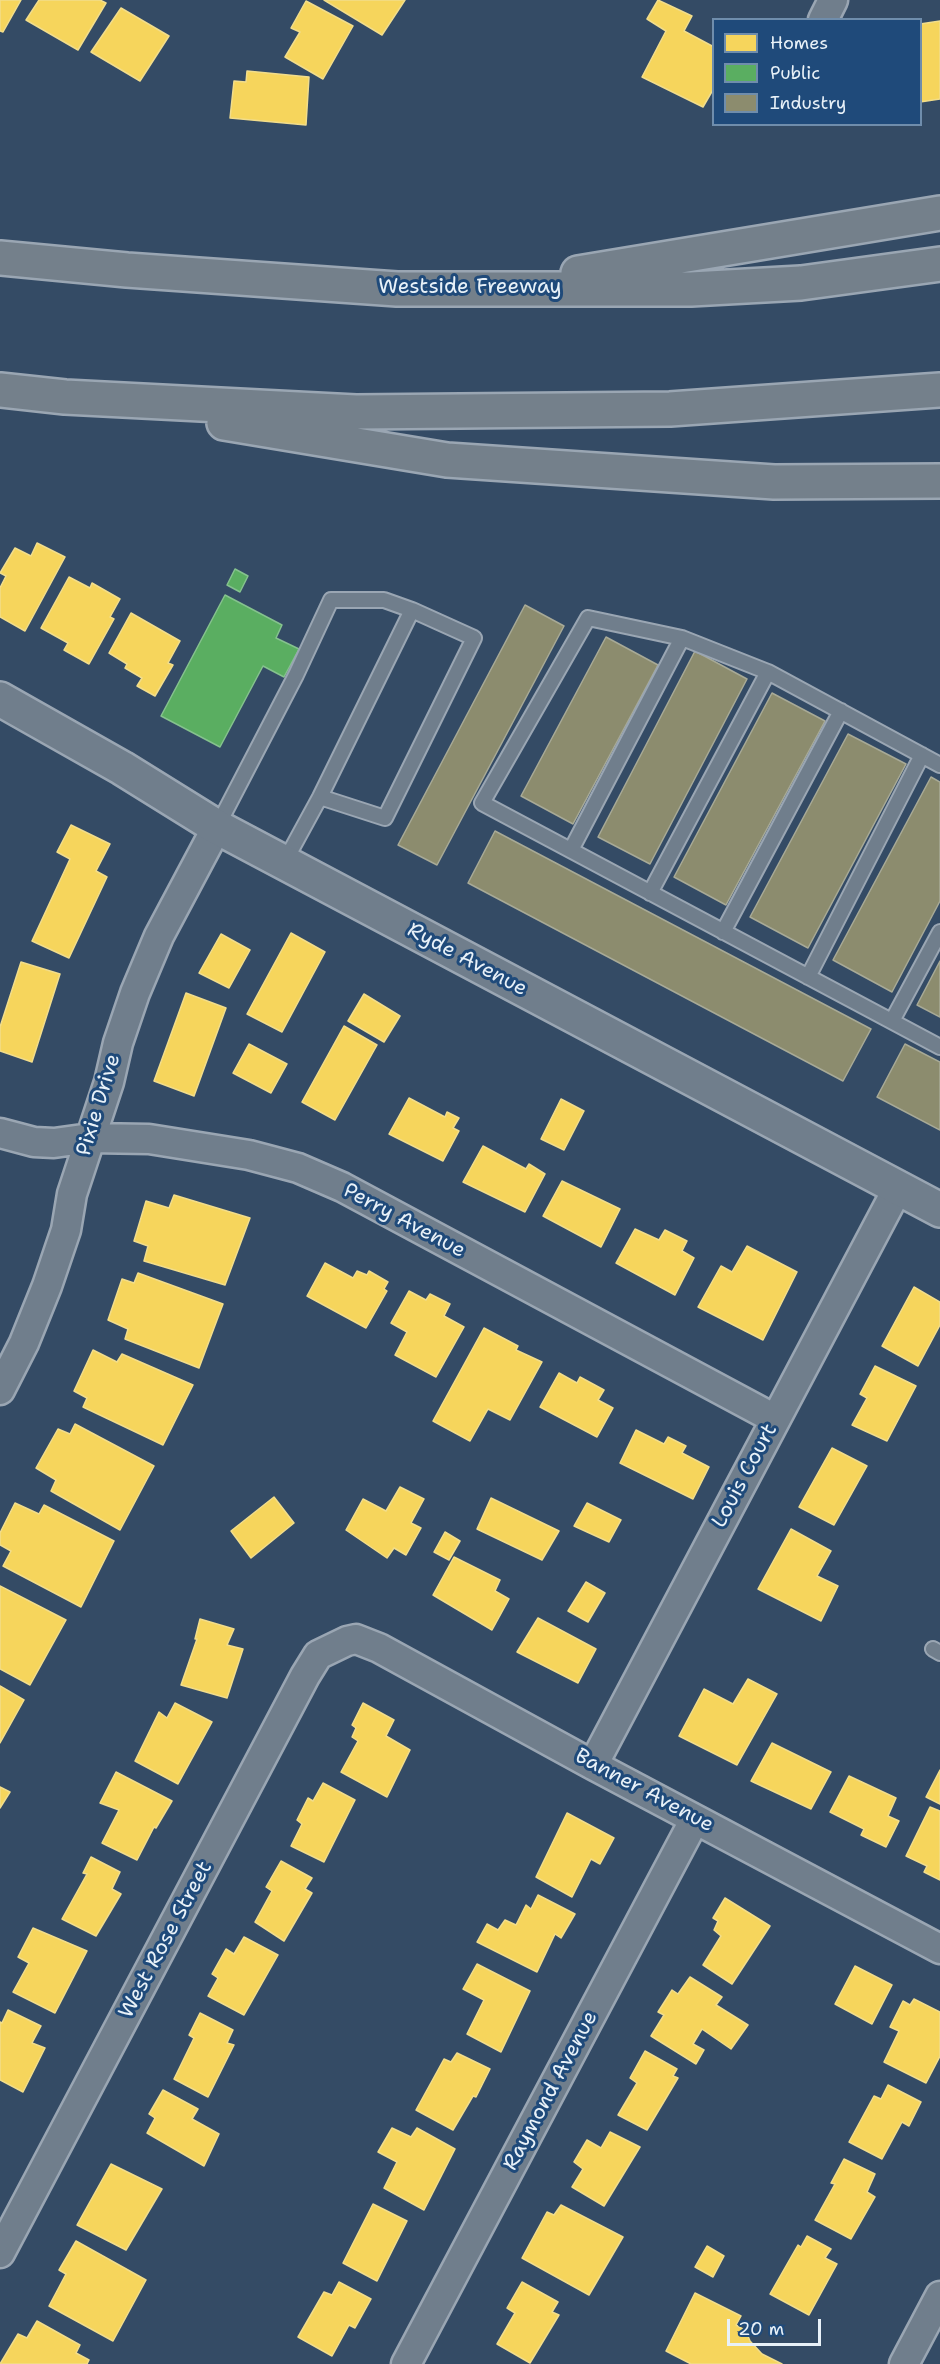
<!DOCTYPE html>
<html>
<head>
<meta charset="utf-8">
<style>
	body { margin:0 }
	#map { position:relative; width:940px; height:2364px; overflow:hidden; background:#344b65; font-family:"Shantell Sans",sans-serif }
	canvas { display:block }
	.legend { position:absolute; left:712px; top:18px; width:210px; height:108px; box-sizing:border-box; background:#1f4a7a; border:2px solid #6f8dac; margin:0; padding:8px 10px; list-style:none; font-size:18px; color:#e8f1f8 }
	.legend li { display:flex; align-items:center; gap:12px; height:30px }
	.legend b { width:30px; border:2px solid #6f8dac }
	.scale { position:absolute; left:727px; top:2319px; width:94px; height:27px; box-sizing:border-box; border:3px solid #e8f1f8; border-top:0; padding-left:8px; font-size:18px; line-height:21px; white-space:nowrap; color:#e8f1f8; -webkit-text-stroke:4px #1f4a7a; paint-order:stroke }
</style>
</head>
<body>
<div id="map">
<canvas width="940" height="2364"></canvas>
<ul class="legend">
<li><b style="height:16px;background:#f6d55c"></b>Homes</li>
<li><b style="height:16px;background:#5aae61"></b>Public</li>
<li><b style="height:16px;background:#8c8c6e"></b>Industry</li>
</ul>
<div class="scale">20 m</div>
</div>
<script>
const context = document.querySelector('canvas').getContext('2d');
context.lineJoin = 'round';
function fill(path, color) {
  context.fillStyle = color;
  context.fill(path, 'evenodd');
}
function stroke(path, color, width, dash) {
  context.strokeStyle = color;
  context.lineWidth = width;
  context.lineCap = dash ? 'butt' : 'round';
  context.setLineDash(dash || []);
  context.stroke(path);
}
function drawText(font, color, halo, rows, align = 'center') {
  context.font = font + ' "Shantell Sans",sans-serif';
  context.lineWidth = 6;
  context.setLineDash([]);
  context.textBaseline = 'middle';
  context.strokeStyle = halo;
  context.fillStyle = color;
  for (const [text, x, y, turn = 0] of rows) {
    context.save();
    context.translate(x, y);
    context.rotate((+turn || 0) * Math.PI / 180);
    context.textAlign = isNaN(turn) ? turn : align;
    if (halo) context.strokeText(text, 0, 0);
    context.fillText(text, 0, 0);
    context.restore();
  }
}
const homes = new Path2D(`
	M0,0H21L3,32L0,31Z
	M39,0H100L106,3L78,50L26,20Z
	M324,0H405L382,35Z
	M658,0L692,16L684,31L714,47V88L703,107L642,77L666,31L647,19Z
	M306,1L353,26L323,79L285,57L300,32L291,28Z
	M121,8L169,36L140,81L91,52Z
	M940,21V99L920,102V24Z
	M247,71L309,77L306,125L230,118L234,81L246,82Z
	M37,543L65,557L25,631L0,617V588L6,576L0,573L15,548L31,556Z
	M69,577L90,588L92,583L120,599L110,617L114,619L89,664L64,650L68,643L41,628Z
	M131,613L180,641L168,663L173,665L155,696L137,686L142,678L125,668L127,664L109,653Z
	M71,825L110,844L96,871L107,877L69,958L32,941L70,859L57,852Z
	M291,933L325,952L282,1032L247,1014Z
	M221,934L250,950L229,988L199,973Z
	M21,962L60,974L32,1062L0,1051V1027Z
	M186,993L226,1008L194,1096L154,1081Z
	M364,994L400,1016L384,1042L348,1021Z
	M344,1026L377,1045L335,1120L302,1102Z
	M249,1044L287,1064L271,1093L233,1073Z
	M409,1098L445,1117L447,1112L459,1118L453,1128L459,1131L443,1161L389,1134Z
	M561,1099L584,1111L564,1150L541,1139Z
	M483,1146L526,1169L529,1164L545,1174L525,1212L463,1182Z
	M562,1181L620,1209L601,1247L543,1216Z
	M174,1195L250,1218L225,1285L144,1261L148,1246L134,1241L146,1201L169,1208Z
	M635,1229L659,1240L665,1230L687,1241L682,1251L694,1258L675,1295L616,1263Z
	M747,1246L797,1272L763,1340L698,1307L721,1266L732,1272Z
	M325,1263L353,1278L357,1271L367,1275L369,1271L388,1282L384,1289L387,1291L366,1328L307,1296Z
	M138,1273L223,1304L199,1368L125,1339L128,1329L108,1320L122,1279L134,1283Z
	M914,1287L940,1302V1325L918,1366L882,1346Z
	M409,1291L426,1300L430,1294L450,1304L444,1316L464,1327L436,1377L395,1355L407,1332L391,1323Z
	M484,1328L518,1346L516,1350L542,1362L510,1420L488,1409L470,1441L433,1421Z
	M93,1350L117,1362L122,1354L193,1385L163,1445L83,1407L87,1398L74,1391Z
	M875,1366L916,1386L887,1441L852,1425L867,1398L860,1394Z
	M559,1373L577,1383L580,1377L604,1390L598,1400L613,1408L597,1437L540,1407Z
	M75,1424L154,1466L120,1530L51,1491L56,1480L36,1468L58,1429L70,1434Z
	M636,1430L664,1444L668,1437L686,1446L682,1453L709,1467L693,1499L620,1463Z
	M832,1448L867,1466L834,1525L799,1507Z
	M400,1487L424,1499L411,1523L421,1528L406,1555L394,1548L387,1558L346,1530L363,1499L386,1511Z
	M274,1497L294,1523L251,1558L231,1531Z
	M491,1498L559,1531L542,1560L477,1529Z
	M15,1503L39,1514L44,1505L114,1541L81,1607L3,1566L11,1551L0,1545V1533Z
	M587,1503L621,1520L609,1542L574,1526Z
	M791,1529L831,1551L817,1576L838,1586L821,1621L758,1589Z
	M445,1532L460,1541L449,1560L434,1552Z
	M454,1557L500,1580L495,1591L509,1599L492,1630L433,1595Z
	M586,1582L605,1593L588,1622L568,1611Z
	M0,1586L66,1620L30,1685L0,1669Z
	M538,1618L596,1649L578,1683L517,1652Z
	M200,1619L234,1629L227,1645L243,1649L227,1698L181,1685L197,1639H195Z
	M748,1679L777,1694L737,1765L679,1736L704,1689L733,1704Z
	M0,1686L24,1700L0,1743Z
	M175,1703L212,1722L178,1784L135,1761L159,1712L167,1718Z
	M363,1703L394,1720L386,1736L410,1750L387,1797L341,1772L358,1741L352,1737L356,1728L352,1725Z
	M772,1743L831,1772L811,1809L751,1781Z
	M940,1770V1804L926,1797Z
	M116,1772L172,1801L156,1828L154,1827L137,1860L102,1843L119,1810L100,1803Z
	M849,1776L896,1798L888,1816L899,1821L886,1847L861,1835L864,1829L830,1812Z
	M323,1783L355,1800L324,1862L291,1846L302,1824L297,1820L308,1798L313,1801Z
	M0,1787L10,1792L0,1808Z
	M930,1807L940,1811V1880L924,1872L927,1866L906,1856Z
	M567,1813L614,1838L600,1864L591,1859L572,1897L536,1877Z
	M91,1857L120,1872L112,1889L121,1894L96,1936L62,1919L87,1874L83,1873Z
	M281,1861L312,1878L305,1889L312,1893L284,1941L255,1922L272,1891L266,1887Z
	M538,1895L575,1914L561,1938L555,1934L537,1972L477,1942L487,1924L498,1930L505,1920L516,1925L526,1905L531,1909Z
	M725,1898L770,1926L732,1984L703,1965L721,1936L714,1930L718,1921L713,1918Z
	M33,1928L87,1951L55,2013L13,1992L29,1963L18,1957Z
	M244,1937L278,1955L244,2015L208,1996L218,1978L212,1974L226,1949L234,1954Z
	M477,1964L530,1991L501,2052L467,2034L484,2000L463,1989Z
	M855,1966L892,1985L872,2024L835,2004Z
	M690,1977L722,1997L716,2005L748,2025L731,2049L702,2029L693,2044L704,2050L696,2064L651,2036L664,2015L658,2012L672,1990L678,1994Z
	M914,1999L940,2012V2056L926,2083L884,2062L899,2031L890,2027L903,2001L910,2005Z
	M8,2010L41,2026L32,2043L45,2048L23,2092L0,2080V2022L2,2023Z
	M200,2013L233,2030L227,2043L234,2045L208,2097L174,2079L194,2038L189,2035Z
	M645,2051L677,2069L673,2076L678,2078L647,2130L618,2115L637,2083L630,2078Z
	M457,2053L490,2069L476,2097L473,2096L453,2130L416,2110L444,2059L451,2062Z
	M888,2085L921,2102L909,2126L902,2122L882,2159L849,2142L874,2096L881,2099Z
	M163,2090L198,2109L192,2119L219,2134L204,2166L147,2133L155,2118L149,2114Z
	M392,2128L411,2137L417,2128L455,2149L424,2210L384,2188L397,2162L378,2152Z
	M610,2132L640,2147L604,2206L572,2187L583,2169L574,2162L587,2140L601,2148Z
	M844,2159L875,2174L867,2192L875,2197L851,2239L815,2220L835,2184L831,2183Z
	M111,2164L162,2189L126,2250L77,2225Z
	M373,2204L407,2221L377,2281L343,2263Z
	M561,2205L623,2237L589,2295L522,2258L547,2212L554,2215Z
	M807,2236L831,2249L825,2258L837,2264L809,2315L770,2294L798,2245L801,2247Z
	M76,2241L146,2280L113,2341L49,2306L66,2274L59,2270Z
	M707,2246L724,2256L713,2277L695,2267Z
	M339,2282L371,2299L355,2328L349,2325L332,2356L298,2337L324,2292L332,2295Z
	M522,2282L558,2302L552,2312L559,2315L530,2363L497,2344L515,2313L507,2308Z
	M695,2293L741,2316L736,2325L746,2331L750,2341L762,2354L782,2364H691L666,2351Z
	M37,2321L80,2345L76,2353L89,2360L87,2364H0L18,2334L27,2338Z`);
fill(homes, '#f6d55c');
stroke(homes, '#f2dd8b', 1.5);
const public = new Path2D(`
	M235,569L248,576L240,592L227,585Z
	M225,595L282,625L276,638L299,649L284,677L263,666L220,747L161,716Z`);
fill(public, '#5aae61');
stroke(public, '#85c28e', 1.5);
const industry = new Path2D(`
	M525,605L564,626L437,865L398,845Z
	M606,637L658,665L573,824L521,796Z
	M695,651L747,679L650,864L598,837Z
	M772,693L825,721L726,905L674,877Z
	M848,734L906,764L808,948L750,917Z
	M931,777L940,782V901L892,992L833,960Z
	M495,831L871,1029L843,1081L468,883Z
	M940,961V1017L917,1005Z
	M905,1044L940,1062V1130L877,1097Z`);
fill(industry, '#8c8c6e');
stroke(industry, '#a8aa97', 1.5);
const lane = new Path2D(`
	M940,765L768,672L682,638L588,618L482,803L940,1047
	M320,797L385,818L474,638L412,610
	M217,827L296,675L331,600H384L412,610L320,797L284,863
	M571,850L682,638
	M650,893L768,672
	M723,932L841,711
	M808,977L922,755
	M892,1021L940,932
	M933,1649L940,1653`);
const street = new Path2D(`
	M823,20L833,0
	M0,1133L34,1142L54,1143L90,1138L149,1139L249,1155L298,1168L342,1187L775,1419
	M0,1390L24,1343L47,1286L66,1230L72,1194L109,1082L118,1043L135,993L159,936L217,827
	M593,1765L898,1188
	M0,2253L305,1676L318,1655L347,1641L356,1639L379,1648L593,1765L940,1949
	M406,2364L695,1819
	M904,2364L940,2296`);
const secondary = new Path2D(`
	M0,699L122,768L217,827L940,1210`);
const highway = new Path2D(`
	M0,258L127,270L397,289H691L801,283L940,264
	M578,273L940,213
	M0,390L65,397L356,412L670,409L940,390
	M224,423L447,460L774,482L940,481`);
stroke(lane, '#9aa6b3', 18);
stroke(street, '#9aa6b3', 33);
stroke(secondary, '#9aa6b3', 38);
stroke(highway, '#9aa6b3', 38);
stroke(lane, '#707e8c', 14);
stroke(street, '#707e8c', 28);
stroke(secondary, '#707e8c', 33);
stroke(highway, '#74808b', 33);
drawText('21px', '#e8f1f8', '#1f4a7a', [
	["Westside Freeway",470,288],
	["Ryde Avenue",467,960,28],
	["Pixie Drive",99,1105,-73],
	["Perry Avenue",404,1221,28],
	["Louis Court",745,1476,-62],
	["Banner Avenue",644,1791,28],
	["West Rose Street",166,1940,-62],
	["Raymond Avenue",551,2091,-62]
]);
</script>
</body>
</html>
